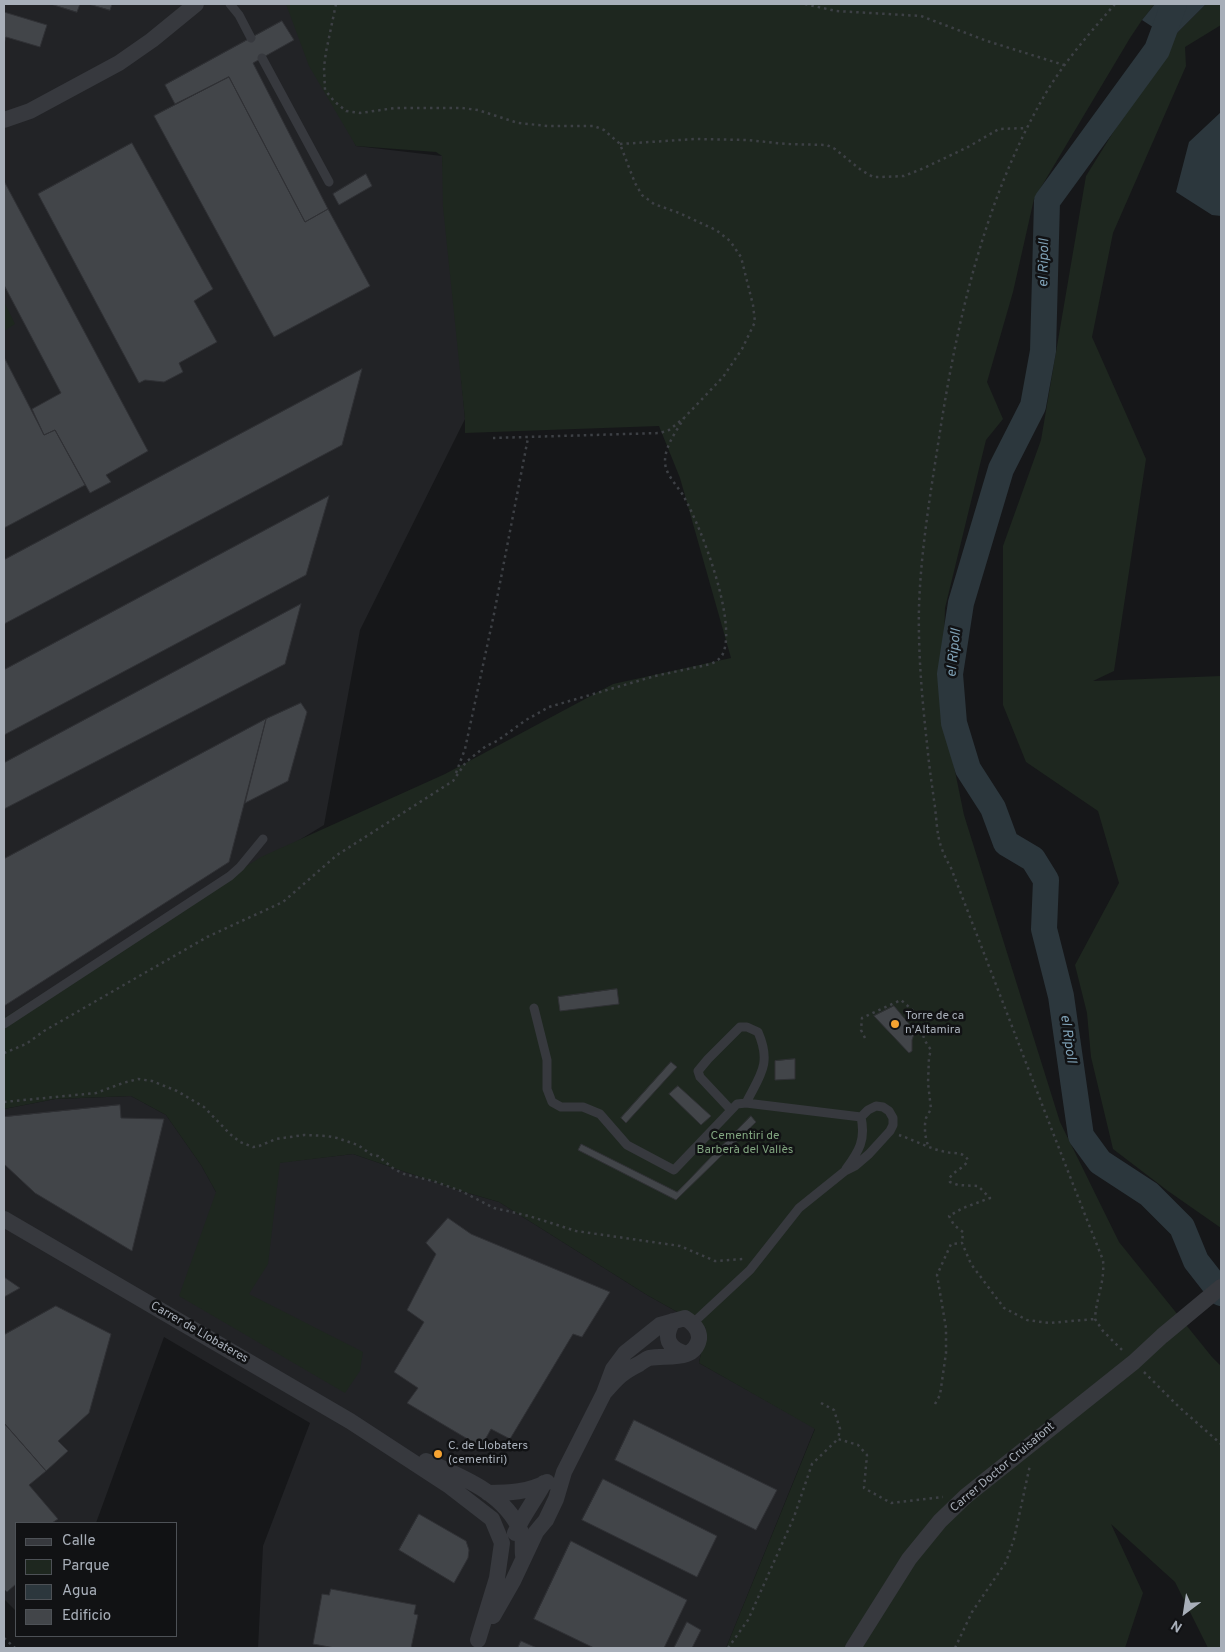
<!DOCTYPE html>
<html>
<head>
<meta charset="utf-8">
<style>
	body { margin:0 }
	#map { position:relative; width:1225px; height:1652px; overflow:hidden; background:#161719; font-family:Overpass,sans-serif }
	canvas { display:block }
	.frame { position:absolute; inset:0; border:5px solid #a8afb9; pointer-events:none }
	.legend { position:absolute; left:15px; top:1522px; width:162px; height:115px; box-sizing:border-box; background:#111214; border:1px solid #4d5156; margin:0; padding:6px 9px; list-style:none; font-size:15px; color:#a8afb9 }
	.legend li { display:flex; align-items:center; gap:10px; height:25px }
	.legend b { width:25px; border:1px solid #4d5156 }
	.north { position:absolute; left:1160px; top:1587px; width:50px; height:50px; -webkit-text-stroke:4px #111214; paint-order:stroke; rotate:211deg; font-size:14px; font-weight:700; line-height:20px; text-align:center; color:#a8afb9 }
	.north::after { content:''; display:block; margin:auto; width:18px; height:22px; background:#a8afb9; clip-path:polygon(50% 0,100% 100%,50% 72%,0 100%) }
</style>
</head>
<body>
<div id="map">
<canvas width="1225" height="1652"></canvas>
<div class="frame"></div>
<ul class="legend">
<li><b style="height:6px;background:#37393e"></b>Calle</li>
<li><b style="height:14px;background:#1e271f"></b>Parque</li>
<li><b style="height:14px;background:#2c373d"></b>Agua</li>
<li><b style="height:14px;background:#424549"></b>Edificio</li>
</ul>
<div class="north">N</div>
</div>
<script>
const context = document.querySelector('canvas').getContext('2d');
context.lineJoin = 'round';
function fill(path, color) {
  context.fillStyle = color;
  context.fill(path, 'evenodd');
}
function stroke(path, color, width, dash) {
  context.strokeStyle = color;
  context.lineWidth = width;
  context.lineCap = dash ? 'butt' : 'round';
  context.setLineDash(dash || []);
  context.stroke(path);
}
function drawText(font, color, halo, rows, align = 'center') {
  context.font = font + ' Overpass,sans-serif';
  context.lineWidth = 5;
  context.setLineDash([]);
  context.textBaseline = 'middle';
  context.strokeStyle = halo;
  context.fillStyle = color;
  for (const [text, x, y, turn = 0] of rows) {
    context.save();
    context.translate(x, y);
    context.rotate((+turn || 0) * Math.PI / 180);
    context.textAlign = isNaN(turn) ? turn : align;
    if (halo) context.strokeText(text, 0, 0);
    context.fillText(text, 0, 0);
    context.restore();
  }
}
fill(new Path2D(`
	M4,4H293L356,146L442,156L465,419L360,630L324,825L4,1020Z
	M131,1096L166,1115L201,1165L216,1192L266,1164L353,1154L461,1191L499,1202L647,1295L706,1328L699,1363L815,1428L726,1648H258L263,1546L310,1423L164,1337L96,1523H16V1611L4,1599V1109L55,1099Z`), '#222326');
fill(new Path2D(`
	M286,4H1155L1142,20L1130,38L1034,199L1013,292L987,382L1003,419L986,440L945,608L942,708L964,815L1060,1122L1119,1242L1212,1357L1221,1366V1648H1208L1175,1582L1111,1524L1143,1593L1125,1648H726L815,1429L699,1363L706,1328L647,1295L499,1202L461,1191L353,1154L280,1163L268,1264L249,1294L363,1352L360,1371L345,1393L179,1296L216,1192L201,1165L166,1115L131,1096L55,1099L4,1109V1018L261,857L445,774L613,684L731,658L680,478L659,426L465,433V419L443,207L442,156L436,152L356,146L309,66Z
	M1206,4H1221V25L1185,47L1186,66L1113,233L1092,337L1146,459L1114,671L1093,681L1221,676V1228L1168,1191L1113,1149L1091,1057L1087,1013L1075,965L1119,883L1098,811L1026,762L1003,705V546L1041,440L1086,176L1171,39Z
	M4,302L15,324L4,331Z`), '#1e271f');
fill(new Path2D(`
	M1155,4H1206L1171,39L1142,20Z
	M1221,112V216L1212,215L1176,192L1189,142Z`), '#2c373d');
stroke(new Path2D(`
	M1174,4L1157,50L1047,201L1043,351L1033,406L1001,469L961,603L950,674L954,723L968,769L993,808L1006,843L1033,859L1046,880L1044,929L1061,996L1081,1136L1100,1162L1149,1194L1182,1227L1196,1261L1221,1293`), '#2c373d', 26);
const building = new Path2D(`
	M51,4H80L77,12Z
	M89,4H112L110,10Z
	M4,12L47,25L40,47L6,37L4,44Z
	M282,21L294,40L253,63L328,209L305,222L229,77L175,104L165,85Z
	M229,77L305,222L328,209L370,286L274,337L154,116Z
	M132,143L213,289L194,301L217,342L179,363L183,372L164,382L145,380L139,383L38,194Z
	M366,174L372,186L339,205L333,194Z
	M4,181L148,451L106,475L111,482L90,493L55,430L44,435L32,409L61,393L4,285Z
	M4,357L44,435L55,430L85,485L4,528Z
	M362,369L342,445L4,624V560Z
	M329,496L306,575L4,735V670Z
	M301,604L285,664L4,809V763Z
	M301,703L307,712L288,781L245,803L266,719Z
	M266,719L229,862L4,1006V859Z
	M617,989L619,1004L560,1011L558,997Z
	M894,1006L915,1031L912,1040V1051L909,1053L874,1016Z
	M795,1059V1079L775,1080V1061Z
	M671,1062L677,1067L626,1123L621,1118Z
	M678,1086L711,1116L701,1125L669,1094Z
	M120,1105L121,1118L164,1119L132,1251L35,1193L4,1164V1117Z
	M751,1116L756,1122L676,1200L578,1150L581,1144L677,1192Z
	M448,1218L471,1234L610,1292L582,1337L573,1334L510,1439L491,1429L481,1447L407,1403L418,1388L394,1372L424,1322L407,1310L436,1254L426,1243Z
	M4,1277L20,1288L4,1297Z
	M56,1306L111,1334L89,1413L58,1441L68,1451L46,1471L4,1423V1335Z
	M634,1420L777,1490L756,1530L615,1460Z
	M4,1423L46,1471L29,1485L58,1519L52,1523H16V1584L7,1592L4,1589Z
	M603,1479L717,1536L697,1577L582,1520Z
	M419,1514L466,1541L469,1550L468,1558L454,1583L399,1550Z
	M571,1541L687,1600L664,1648H594L534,1619Z
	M331,1589L416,1605L414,1614L418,1615L411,1648H335L313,1644L322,1594L329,1595Z
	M687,1622L701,1630L692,1648H674Z
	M521,1641L537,1648H518Z`);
fill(building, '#424549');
stroke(building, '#303135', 1);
stroke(new Path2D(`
	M336,4L326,52L324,67L325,90L334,101L346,111L360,113L395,108H462L478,110L518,123L548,126H594L604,130L620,144L635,183L642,195L654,204L679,213L716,230L730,241L741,257L753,305L755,322L742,349L723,377L684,418L669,430L660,433L493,438
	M805,4L836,11L921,16L987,41L1064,65
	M1115,4C1089,34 1063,63 1043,98C986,198 959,312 941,425C932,484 921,546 919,607C918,653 922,698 927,744C929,765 932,786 935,807C938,835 937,843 951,868C1002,999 1051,1130 1103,1260C1105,1283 1096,1298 1095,1319L1103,1331L1124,1352
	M620,144L695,139L747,140L786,144L827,145L835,149L861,170L873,177H882L904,176L924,168L968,147L999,129L1027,128
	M456,773L465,749L494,614L528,438
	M865,1038L861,1030L862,1018L901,1000L925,1021C922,1036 922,1037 931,1050L929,1057L928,1083L931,1109L926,1118L925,1124V1134L928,1146
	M4,1053L26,1044L44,1031L207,937L283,902L337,855L453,781L466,762L486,746L497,741L526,720L549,707L655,676L711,664C717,661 722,658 724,651C735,617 702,529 684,497C679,488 669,478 666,468C661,451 676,432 684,418
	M4,1102L96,1093L123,1083L138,1079L152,1081L177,1091L204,1107L230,1134L240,1142L253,1147L259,1146L276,1139L304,1135L327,1136L337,1138L358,1145L372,1155L378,1156L394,1169L404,1174L433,1181L461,1191L494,1208L529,1216L576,1231L680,1246L715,1261L744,1259
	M899,1135C914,1140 930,1149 946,1152C954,1154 963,1151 968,1160C965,1168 954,1170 949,1179L950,1182L958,1185L978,1186L990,1198L963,1208L949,1216L954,1225L963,1232L962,1243
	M1144,1372L1179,1407L1221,1444
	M821,1403L834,1410L840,1429L838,1439L858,1445L867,1455L864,1488L891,1503L943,1497
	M935,1404L940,1395L946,1353V1328L937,1275L951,1244L962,1243L971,1264L1004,1308L1027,1320L1049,1323L1095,1319
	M4,1638L15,1648
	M728,1648L748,1620L794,1517L812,1464L838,1439
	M955,1648L972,1612L1006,1562L1014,1539L1030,1465`), '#3d4045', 2.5, [2.5, 4]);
stroke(new Path2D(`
	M230,4L239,15L251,38
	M262,58L329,182
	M534,1008L547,1060V1089L552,1102L561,1107H583L600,1114L627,1145L674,1170L737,1104L746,1103L861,1117
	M4,1024L230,876L240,867L263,839
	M731,1110L700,1077L698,1071L708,1059L740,1027H747L758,1032C772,1064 760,1075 746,1103
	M846,1169C859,1151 866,1140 861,1117
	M693,1323L750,1270L799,1208L845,1171L855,1166L869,1154L890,1131L893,1125V1118L889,1111L883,1107L876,1106L868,1110L861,1117`), '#37393e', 9);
stroke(new Path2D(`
	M4,120L30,111L119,63L152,40L196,4
	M4,1219L350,1421L448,1485L492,1519L502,1543L497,1578L478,1640
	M673,1321C663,1338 668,1348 686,1354
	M426,1461C462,1477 505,1493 521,1532C524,1538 522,1548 523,1555
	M488,1493C509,1493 529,1492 547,1482
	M515,1533C523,1515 535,1500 544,1483
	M493,1616L513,1581L536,1532L546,1520L556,1499L564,1472L604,1393L613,1369L625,1353L660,1325L685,1318C693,1323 700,1329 699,1339C694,1363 665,1354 649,1358C646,1359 642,1362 639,1364C621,1373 617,1378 604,1393
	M853,1648L909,1559L940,1521L966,1496L1134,1362L1162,1336L1221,1287`), '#37393e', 16);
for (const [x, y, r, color] of [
	[895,1024,5,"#f6a331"],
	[438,1454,5,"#f6a331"]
]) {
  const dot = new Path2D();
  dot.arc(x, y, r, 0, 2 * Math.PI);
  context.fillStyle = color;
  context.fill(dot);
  stroke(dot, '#111214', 2);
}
drawText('12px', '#a8afb9', '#111214', [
	["Torre de ca",905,1017],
	["n'Altamira",905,1031],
	["C. de Llobaters",448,1447],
	["(cementiri)",448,1461]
], 'left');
drawText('12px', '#80a47f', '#111214', [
	["Cementiri de",745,1137],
	["Barberà del Vallès",745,1151]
]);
drawText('12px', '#a8afb9', '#111214', [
	["Carrer de Llobateres",199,1333,30],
	["Carrer Doctor Cruisafont",1003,1468,-40]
]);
drawText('italic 14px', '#7ea0b5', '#111214', [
	["el Ripoll",1045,263,-89],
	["el Ripoll",955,653,-84],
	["el Ripoll",1067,1039,82]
]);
</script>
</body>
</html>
